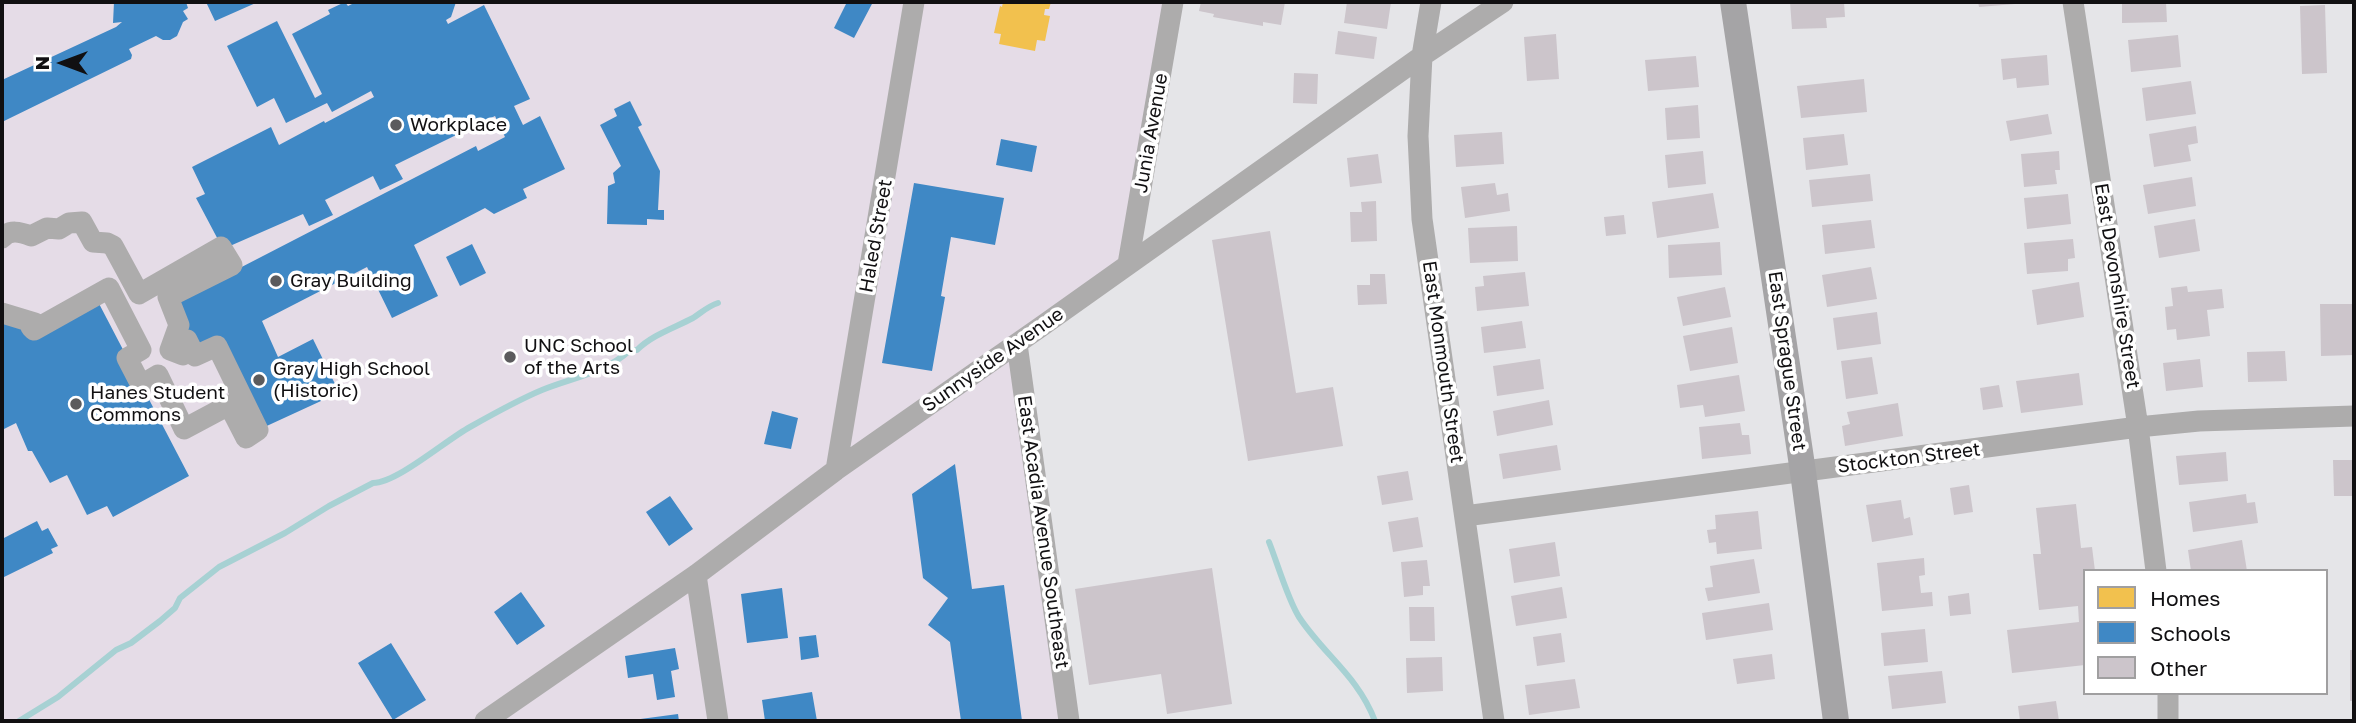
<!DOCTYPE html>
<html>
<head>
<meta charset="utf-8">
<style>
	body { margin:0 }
	#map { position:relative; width:2356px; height:723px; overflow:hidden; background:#e5e5e8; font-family:"Golos Text",sans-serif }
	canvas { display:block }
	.frame { position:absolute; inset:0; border:4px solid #111012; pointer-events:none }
	.legend { position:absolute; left:2083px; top:569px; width:245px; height:126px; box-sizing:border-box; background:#fff; border:2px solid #a09fa0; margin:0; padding:9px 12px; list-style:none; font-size:21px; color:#111012 }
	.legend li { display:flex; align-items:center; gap:14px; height:35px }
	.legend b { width:35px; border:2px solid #a09fa0 }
	.north { position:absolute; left:28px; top:28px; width:70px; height:70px; -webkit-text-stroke:5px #fff; paint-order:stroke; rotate:270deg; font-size:19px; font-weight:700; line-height:28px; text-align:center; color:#111012 }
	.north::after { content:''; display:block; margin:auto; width:24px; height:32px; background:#111012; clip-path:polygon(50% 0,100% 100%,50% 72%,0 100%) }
</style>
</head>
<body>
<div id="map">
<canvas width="2356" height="723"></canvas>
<div class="frame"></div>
<ul class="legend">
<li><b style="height:19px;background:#f2c14e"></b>Homes</li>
<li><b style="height:19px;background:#3f88c5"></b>Schools</li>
<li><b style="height:19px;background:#ccc5cb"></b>Other</li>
</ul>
<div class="north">N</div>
</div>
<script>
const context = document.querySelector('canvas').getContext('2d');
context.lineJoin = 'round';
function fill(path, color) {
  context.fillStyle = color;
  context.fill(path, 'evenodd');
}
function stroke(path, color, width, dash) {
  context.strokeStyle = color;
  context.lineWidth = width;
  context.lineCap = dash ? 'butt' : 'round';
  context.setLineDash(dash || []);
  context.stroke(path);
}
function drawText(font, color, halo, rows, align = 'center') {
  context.font = font + ' "Golos Text",sans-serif';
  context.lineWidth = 7;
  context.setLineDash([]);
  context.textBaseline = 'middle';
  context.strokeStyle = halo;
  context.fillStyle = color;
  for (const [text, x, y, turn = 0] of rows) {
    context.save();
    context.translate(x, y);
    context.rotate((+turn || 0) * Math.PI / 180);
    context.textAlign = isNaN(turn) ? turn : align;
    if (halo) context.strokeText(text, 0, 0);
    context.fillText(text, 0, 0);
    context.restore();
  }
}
fill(new Path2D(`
	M2,2H1173L1128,264L1017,344L1069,721H2Z`), '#e5dce7');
fill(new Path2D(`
	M1003,2H1051L1049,9H1045L1044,15L1050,16L1045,41L1037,40L1035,51L999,44L1001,34L994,33L1000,6L1002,7Z`), '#f2c14e');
fill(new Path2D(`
	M114,2H186L188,8L183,11L188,19L183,22L177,36L170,40H163L156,36L129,49L132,55L131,59L2,122V80L116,27L122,22L113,23Z
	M206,2H258L215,21Z
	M345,2L348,6L356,2H456L451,17L446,20L448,24L484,5L530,99L514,106L523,125L540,116L565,169L523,189L527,198L494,214L485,208L414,245L438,296L392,318L367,267L262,321L278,357L313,339L336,386L319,393L321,401L258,430L217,346L195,356L170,304L476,146L478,151L505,137L495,116L395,165L403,179L380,190L373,176L325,200L333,215L309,226L303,214L223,249L196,198L205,194L192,167L271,127L279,145L324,121L325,123L374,97L371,91L332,112L327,103L286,123L274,98L257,107L227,46L277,21L315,98L322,94L292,34L330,14L328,10Z
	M847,2H873L854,38L834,28Z
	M630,101L642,125L638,127L660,171L658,210H664V220L647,219V225L607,224L608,186L615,183L613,173L621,166L600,125L617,116L614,109Z
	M1001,139L1037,146L1032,172L996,165Z
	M914,183L1004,198L995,245L951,237L941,296L945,297L932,371L882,363Z
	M472,244L486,273L460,286L446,257Z
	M95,296L189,476L113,517L107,506L87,515L67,475L50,483L32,451H28L16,423L4,429L2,424V313L35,323Z
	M772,411L798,418L791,449L764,444Z
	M955,464L972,589L1004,585L1022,721H961L950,642L928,625L948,598L923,578L912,494Z
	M670,496L693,529L669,546L646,512Z
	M37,521L42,531L48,528L58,546L51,549L53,553L2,578V539Z
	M782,588L788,638L747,643L741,594Z
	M521,592L545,626L517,645L494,612Z
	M816,635L819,657L801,660L799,637Z
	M391,643L426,700L393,720L358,663Z
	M675,648L679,669L671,671L675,697L657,700L653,674L628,678L625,656Z
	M812,692L817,721H765L762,700Z
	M678,714L679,721H633V720Z`), '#3f88c5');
stroke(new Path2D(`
	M1269,542C1277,562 1288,600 1299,617C1324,655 1358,676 1375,721
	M19,721L58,697L116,650L131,643L160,621L175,608L180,598L219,567L285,533L329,506L373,483C397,483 446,440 470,427C493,414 518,400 542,390C571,378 606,373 630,350H637C652,335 674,328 693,318C701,313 708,306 718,303`), '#a7d1d3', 6);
fill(new Path2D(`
	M1201,2H1285L1281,25L1263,22V26L1213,17L1214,14L1199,11Z
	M1347,2H1391L1387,29L1344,23Z
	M1790,2H1844L1845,17L1826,18L1827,28L1792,29Z
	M1978,2H2015V4L1979,7Z
	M2122,2H2166L2167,22L2122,23Z
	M2325,5L2327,73L2302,74L2300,6Z
	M1338,31L1377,37L1374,59L1335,54Z
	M1556,34L1559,79L1527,81L1524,37Z
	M2178,35L2181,67L2131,72L2128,40Z
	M2047,55L2049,85L2017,88L2016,78L2003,80L2001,59Z
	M1696,56L1699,87L1648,91L1645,60Z
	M1294,73L1318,74L1317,104L1293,103Z
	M1864,79L1867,112L1801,118L1797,86Z
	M2191,81L2196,114L2146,121L2142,88Z
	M1698,105L1700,138L1667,140L1665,108Z
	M2048,114L2052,134L2010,141L2006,121Z
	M2196,126L2198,143L2188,145L2191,161L2154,167L2149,134Z
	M1502,132L1504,164L1456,167L1454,135Z
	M1844,134L1848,165L1806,170L1803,138Z
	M1703,151L1706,184L1668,188L1665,155Z
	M2059,151L2060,170H2055L2057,184L2024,187L2021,154Z
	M1378,154L1382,183L1350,187L1347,158Z
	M1870,174L1873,201L1812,207L1809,180Z
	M2192,177L2196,206L2148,214L2143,185Z
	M1495,183L1497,195L1508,193L1510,211L1465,218L1461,187Z
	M1713,193L1719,228L1657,238L1652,202Z
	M2068,194L2071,224L2027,229L2024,198Z
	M1376,201L1377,241L1351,242L1350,212H1362L1361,202Z
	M1624,215L1626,234L1606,236L1604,217Z
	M2195,219L2200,251L2159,258L2154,226Z
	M1871,220L1875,248L1825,254L1822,225Z
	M1517,226L1518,261L1470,263L1468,228Z
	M1270,231L1296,393L1333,387L1343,446L1248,461L1212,240Z
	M2073,239L2075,258L2068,259V271L2027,274L2024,243Z
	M1720,242L1722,275L1669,278L1668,245Z
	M1871,267L1877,299L1827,307L1822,275Z
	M1525,272L1529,306L1477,311L1475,287L1484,286L1483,276Z
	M1370,274H1385L1387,304L1358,305L1357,285H1370Z
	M2079,282L2084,317L2037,325L2032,290Z
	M2187,286L2188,292L2222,289L2224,308L2207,310L2210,336L2177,340L2176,329L2167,330L2165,307L2173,306L2171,288Z
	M1725,287L1731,317L1683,326L1677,297Z
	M2320,304H2354V355L2321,356Z
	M1877,312L1881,344L1837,350L1833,318Z
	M1522,321L1526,348L1484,353L1481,327Z
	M1732,327L1738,363L1690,371L1683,336Z
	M2285,351L2287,381L2248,382L2247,352Z
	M1872,357L1878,394L1846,399L1841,361Z
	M1540,359L1544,389L1497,396L1493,366Z
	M2200,359L2203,387L2166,391L2163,363Z
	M2079,373L2083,405L2021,413L2016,381Z
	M1739,375L1745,411L1705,417L1703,405L1680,408L1677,385Z
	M1999,385L2003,407L1983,410L1980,388Z
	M1549,400L1553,425L1497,436L1493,411Z
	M1898,403L1903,436L1845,446L1842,426L1850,424L1847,412Z
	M1740,423L1742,435H1749L1751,454L1702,459L1699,427Z
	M1557,445L1561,470L1503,479L1499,454Z
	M2226,452L2228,481L2179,485L2176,456Z
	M2333,460H2354V496H2334Z
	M1408,471L1413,500L1382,505L1377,476Z
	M1969,485L1973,512L1954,515L1950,488Z
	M2246,494L2247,503L2255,502L2258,523L2193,532L2189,502Z
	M1901,500L1904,519L1910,517L1913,535L1872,542L1866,505Z
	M2076,504L2081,548L2092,547L2095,571H2085V665L2012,673L2007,630L2079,622L2078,606L2039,610L2033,554H2041L2036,508Z
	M1758,511L1762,549L1717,554L1716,542L1709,543L1707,530L1716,529L1715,515Z
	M1418,517L1423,547L1393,552L1388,522Z
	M2242,540L2247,571H2191L2188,550Z
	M1555,542L1560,576L1514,583L1509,549Z
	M1924,558L1925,575L1919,576L1921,593L1932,592L1933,606L1882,611L1877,563Z
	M1754,559L1760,593L1708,601L1705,588L1713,587L1710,566Z
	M1427,560L1430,586H1423V595L1404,597L1401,562Z
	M1212,568L1232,704L1167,714L1161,674L1089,685L1075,589Z
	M1562,587L1567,618L1516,626L1511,596Z
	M1969,593L1971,614L1950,616L1948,596Z
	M1769,603L1773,630L1706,640L1702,613Z
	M1409,607H1434L1435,641H1410Z
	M1925,629L1928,662L1884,666L1881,633Z
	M1561,633L1565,662L1537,666L1533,637Z
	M2350,650H2354V701H2350Z
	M1772,654L1775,679L1737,684L1733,659Z
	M1442,657L1443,691L1407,693L1406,658Z
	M1942,671L1946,703L1892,709L1888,676Z
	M1575,679L1580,708L1529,715L1525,685Z
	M2056,701L2059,721H2020L2018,706Z`), '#ccc5cb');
stroke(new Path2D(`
	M1431,2L1422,56L1418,136L1422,219L1494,721
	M2073,2L2138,427L2156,571
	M2,238C10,229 20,232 31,236L47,228L59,229L69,223L82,222L93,242L107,243L113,246L139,294L221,247L232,265L168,297L179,325L170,350L183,355L187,340L195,356L217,346L258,430L246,438L229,405L184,429L158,375L141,385L127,358L141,350L109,288L34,330L31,327L35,323L2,313
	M1128,264L1173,2
	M1017,344L1069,721
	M836,470L914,2
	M1465,516L2138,427L2199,421L2354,416
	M696,575L718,721
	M2168,693V721
	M485,721L696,575L836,470L1042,326L1422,56L1503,2`), '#adacac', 21);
stroke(new Path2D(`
	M1733,2L1803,472L1836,721`), '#a5a4a6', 26);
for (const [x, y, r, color] of [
	[396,125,7,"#5b5b5d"],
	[276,281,7,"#5b5b5d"],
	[510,357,7,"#5b5b5d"],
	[259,380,7,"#5b5b5d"],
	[76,404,7,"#5b5b5d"]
]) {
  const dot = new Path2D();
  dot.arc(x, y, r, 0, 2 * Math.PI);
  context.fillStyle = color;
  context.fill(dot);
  stroke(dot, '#fff', 2.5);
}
drawText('19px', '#111012', '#fff', [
	["Workplace",410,125],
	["Gray Building",290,281],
	["UNC School",524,346],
	["of the Arts",524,368],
	["Gray High School",273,369],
	["(Historic)",273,391],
	["Hanes Student",90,393],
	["Commons",90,415]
], 'left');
drawText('19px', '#111012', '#fff', [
	["Junia Avenue",1151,133,-80],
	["Haled Street",876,236,-80],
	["East Devonshire Street",2117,286,81],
	["Sunnyside Avenue",993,360,-35],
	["East Sprague Street",1787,361,82],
	["East Monmouth Street",1443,362,82],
	["Stockton Street",1909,458,-7],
	["East Acadia Avenue Southeast",1043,532,82]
]);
</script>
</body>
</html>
